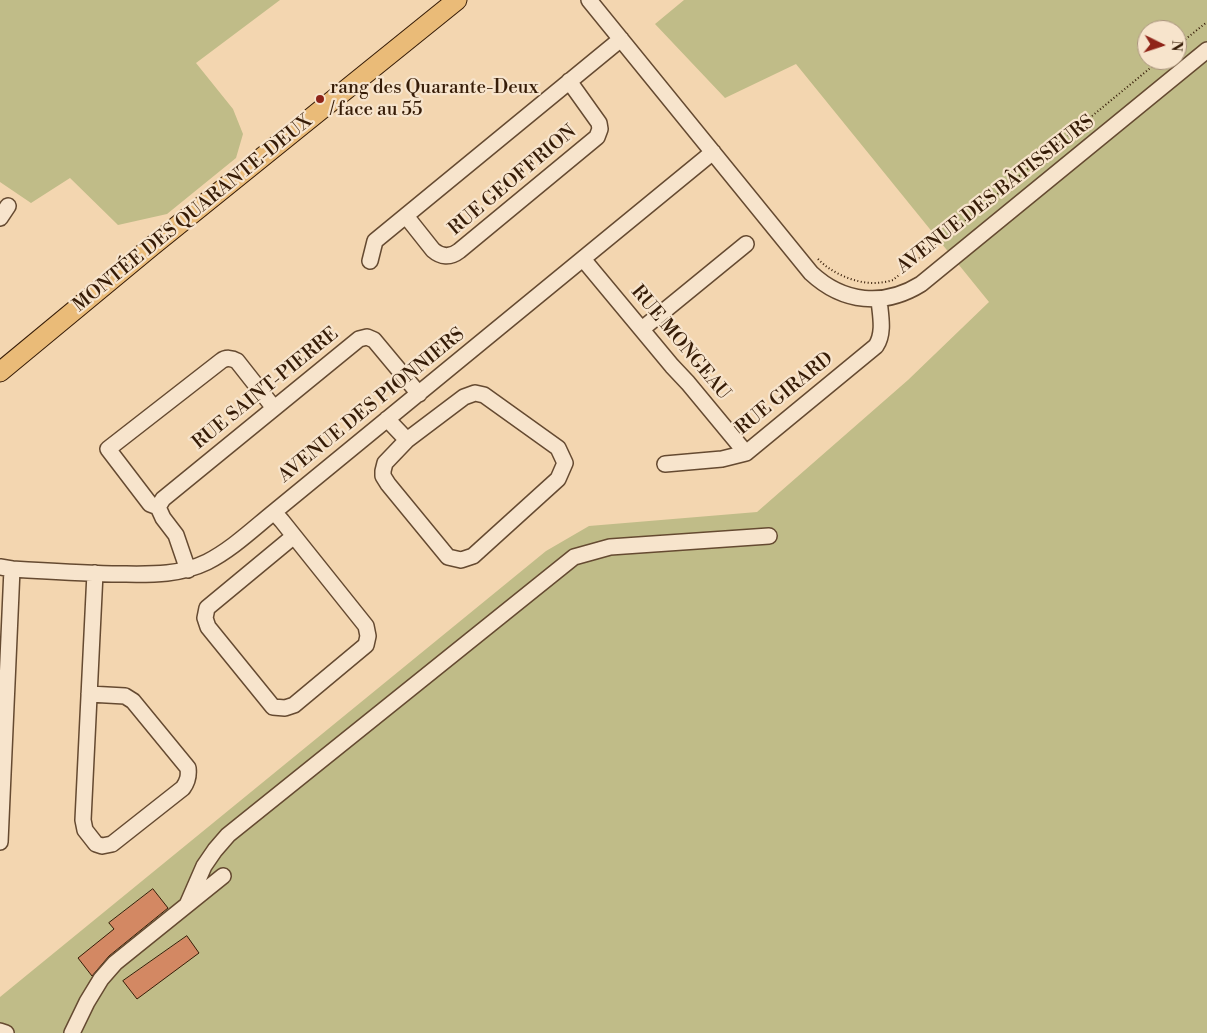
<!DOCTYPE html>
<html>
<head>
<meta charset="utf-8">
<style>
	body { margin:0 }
	#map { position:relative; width:1207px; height:1033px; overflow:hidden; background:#f3d6b0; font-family:"Libre Bodoni",serif }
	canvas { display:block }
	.north { position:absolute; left:1137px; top:20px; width:50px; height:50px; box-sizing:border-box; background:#f7e4cc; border:1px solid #aa947d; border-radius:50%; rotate:94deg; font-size:14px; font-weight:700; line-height:20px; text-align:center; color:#361c07 }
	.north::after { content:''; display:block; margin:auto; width:18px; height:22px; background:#8f2418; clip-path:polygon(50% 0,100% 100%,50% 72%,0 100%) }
</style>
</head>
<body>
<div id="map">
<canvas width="1207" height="1033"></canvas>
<div class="north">N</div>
</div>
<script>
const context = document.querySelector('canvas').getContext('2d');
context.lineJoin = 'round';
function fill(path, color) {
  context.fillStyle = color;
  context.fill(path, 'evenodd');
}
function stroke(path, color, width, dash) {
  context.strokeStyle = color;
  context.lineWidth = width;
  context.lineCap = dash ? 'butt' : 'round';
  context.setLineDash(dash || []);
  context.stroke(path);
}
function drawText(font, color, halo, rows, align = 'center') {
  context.font = font + ' "Libre Bodoni",serif';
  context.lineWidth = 4.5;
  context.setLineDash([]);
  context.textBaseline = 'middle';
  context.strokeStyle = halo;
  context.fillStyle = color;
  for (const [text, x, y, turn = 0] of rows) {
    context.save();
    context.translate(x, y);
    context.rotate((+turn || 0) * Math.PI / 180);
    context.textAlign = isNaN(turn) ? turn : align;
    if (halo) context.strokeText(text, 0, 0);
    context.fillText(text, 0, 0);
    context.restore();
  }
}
fill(new Path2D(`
	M0,0H280L196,63L233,109L243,134L236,158L167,214L118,225L70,178L31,203L0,182Z
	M684,0H1207V1033H0V997L546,551L589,526L757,512L908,380L989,302L796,64L725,98L655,24ZM1147,30H1177V60H1147Z`), '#c0bc88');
const building = new Path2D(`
	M153,889L168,908L109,956L92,976L78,958L114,929L109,923Z
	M187,936L199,953L137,999L123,981Z`);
fill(building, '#d38863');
stroke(building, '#361c07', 1);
const minor = new Path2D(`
	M589,0L811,273C843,303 884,307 921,284L1207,50
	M406,216L433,250C441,257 450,258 459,251L597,137L600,129L599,123L569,81
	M0,218L8,206
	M583,259L672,366L688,383L746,453
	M370,261L375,241L621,39
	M642,329L746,244
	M475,393L484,395L558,448L565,463L558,479L473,556L461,560L448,557L388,484L383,476V471L385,463L407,440L464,397Z
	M387,419L407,440
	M665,464L722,459L746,453L876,346C885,332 880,314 879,299
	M158,507L163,499L359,339L367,337L374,340L419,394
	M274,512L282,521L366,626L368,636L366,645L294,705L285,708L273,707L208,627L205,618L207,608L294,536
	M0,567L12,569L0,842
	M12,569C45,571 79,573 112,574C145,574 176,577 207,562C231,550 253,529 274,512L713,152
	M188,570L176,535L163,518L158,507L150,504L108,449L221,361C226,357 232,358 237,361L274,408
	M89,694L125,696L133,701L188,768C189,776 188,781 183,788L112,844L102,846L96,844L85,830L83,820L95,573
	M187,905L204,866L215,850L228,835L574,557L610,547L769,536
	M0,1031L6,1033
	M72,1033L87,1002L101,979L115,963L223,876`);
const major = new Path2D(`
	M0,372L151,247L457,0`);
stroke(minor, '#654a31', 18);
stroke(major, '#361c07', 21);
stroke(new Path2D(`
	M1177,46L1207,22
	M818,259C831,273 855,283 873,283C880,283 887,282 893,280L1160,60`), '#361c07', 2, [1, 2.5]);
stroke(minor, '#f7e4cc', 15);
stroke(major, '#eabb78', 19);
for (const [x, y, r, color] of [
	[320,99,5,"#8f2418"]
]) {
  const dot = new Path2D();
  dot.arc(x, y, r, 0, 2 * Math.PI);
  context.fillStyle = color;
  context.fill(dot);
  stroke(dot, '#f7e4cc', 2);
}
drawText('19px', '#361c07', '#f7e4cc', [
	["rang des Quarante-Deux",330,88],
	["/ face au 55",330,110]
], 'left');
drawText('19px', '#361c07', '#f7e4cc', [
	["RUE GEOFFRION",513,181,-40],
	["AVENUE DES BÂTISSEURS",996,195,-38],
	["MONTÉE DES QUARANTE-DEUX",193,214,-39],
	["RUE MONGEAU",680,343,50],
	["RUE SAINT-PIERRE",266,389,-39],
	["RUE GIRARD",785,394,-39],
	["AVENUE DES PIONNIERS",372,406,-39]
]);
</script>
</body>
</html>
